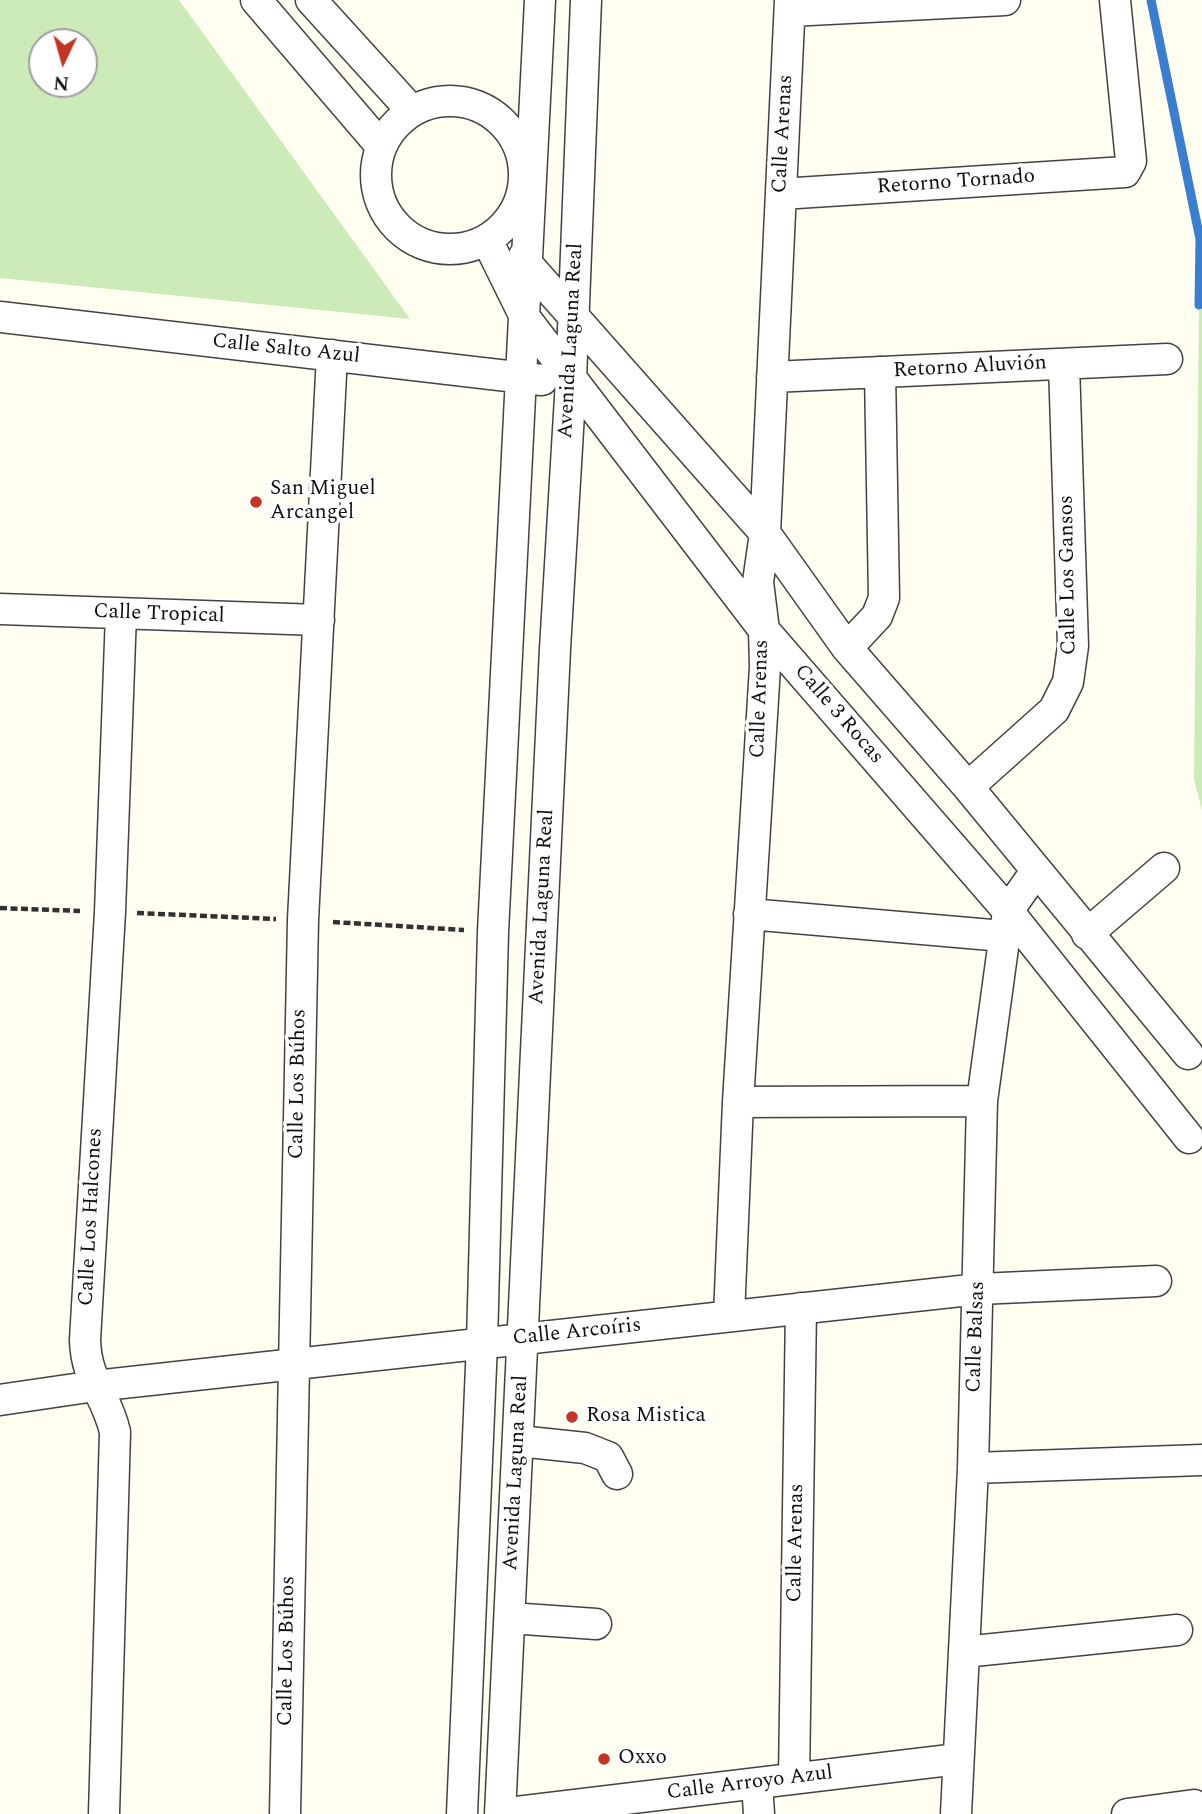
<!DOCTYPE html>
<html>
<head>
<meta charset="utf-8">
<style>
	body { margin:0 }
	#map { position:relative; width:1202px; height:1814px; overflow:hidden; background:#fffef1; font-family:Spectral,serif }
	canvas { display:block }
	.north { position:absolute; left:28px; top:28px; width:70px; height:70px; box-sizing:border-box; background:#fff; border:2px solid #9f9f9f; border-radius:50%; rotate:185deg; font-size:19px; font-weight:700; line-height:28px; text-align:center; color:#0f0f0f }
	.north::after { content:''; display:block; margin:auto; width:24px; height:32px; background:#c33423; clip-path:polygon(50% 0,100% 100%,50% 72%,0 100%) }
</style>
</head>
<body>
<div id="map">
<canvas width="1202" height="1814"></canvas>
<div class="north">N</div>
</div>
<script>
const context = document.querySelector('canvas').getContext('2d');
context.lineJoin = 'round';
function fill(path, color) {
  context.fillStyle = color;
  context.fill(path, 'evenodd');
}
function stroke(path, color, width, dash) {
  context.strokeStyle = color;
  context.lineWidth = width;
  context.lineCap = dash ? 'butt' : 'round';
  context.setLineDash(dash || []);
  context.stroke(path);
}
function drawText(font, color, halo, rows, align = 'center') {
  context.font = font + ' Spectral,serif';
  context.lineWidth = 7;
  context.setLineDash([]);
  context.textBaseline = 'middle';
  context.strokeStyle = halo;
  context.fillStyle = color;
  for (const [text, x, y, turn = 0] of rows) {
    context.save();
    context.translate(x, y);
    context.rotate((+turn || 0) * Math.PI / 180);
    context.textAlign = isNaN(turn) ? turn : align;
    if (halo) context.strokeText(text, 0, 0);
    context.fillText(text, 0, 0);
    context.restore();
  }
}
fill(new Path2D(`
	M0,0H179L410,319L0,278ZM84,42V84H42V42Z
	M1202,305V810L1194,779L1199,306Z`), '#ccebb9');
stroke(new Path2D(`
	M1151,0L1200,239L1199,305`), '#3a7ed0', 9);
const minor = new Path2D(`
	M256,0L381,146
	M311,0L412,111
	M790,11L1005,0
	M376 175a74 74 0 1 1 148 0a74 74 0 1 1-148 0Z
	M781,194L1125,172L1131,161L1115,0
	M487,240L526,319L764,630L1008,911L1189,1138
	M524,256L528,265L765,533L847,648L968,787L1188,1054
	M0,317L542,380
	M772,377L1167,359
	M0,609L319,620
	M847,648L877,616L884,598L880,372
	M968,787L1054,710L1068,682L1073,646L1064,364
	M749,914L1003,936
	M1087,934L1164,868
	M738,1102L982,1101
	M729,1316L738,1102L765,667L764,630L758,582L765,533L790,0
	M0,1400L95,1386L979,1289L1156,1281
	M519,1441L585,1448L608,1457L617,1474
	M973,1468L1202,1460
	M510,1618L596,1624
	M964,1652L1177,1630
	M794,1778L801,1308
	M757,1783L759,1814
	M104,1814L115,1432C107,1396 86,1380 85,1340L110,912L121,614
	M285,1814L303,920L332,355
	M462,1814L482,1343L493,932L540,0
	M500,1814L555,649L571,380L586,0
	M500,1814L958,1759
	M956,1814L973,1468L982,1101L1008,911L1036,871
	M1127,1814L1194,1805`);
stroke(minor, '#424242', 33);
stroke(new Path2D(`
	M0,908L80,911
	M137,913L276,919
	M333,922L464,930`), '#313131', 4.5, [7, 3.5]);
stroke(minor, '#fff', 30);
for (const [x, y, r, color] of [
	[256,502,7,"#c33423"],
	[572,1417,7,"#c33423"],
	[604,1759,7,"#c33423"]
]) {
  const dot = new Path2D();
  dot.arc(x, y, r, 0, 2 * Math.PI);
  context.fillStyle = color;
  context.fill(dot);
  stroke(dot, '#fff', 2.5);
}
drawText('21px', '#0f0f0f', '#fff', [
	["Calle Arenas",784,134,-87],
	["Retorno Tornado",956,183,-4],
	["Avenida Laguna Real",572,341,-87],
	["Calle Salto Azul",286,350,6],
	["Retorno Aluvión",970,368,-3],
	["Calle Los Gansos",1069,575,-91],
	["Calle Tropical",159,615,2],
	["Calle Arenas",761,699,-88],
	["Calle 3 Rocas",838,715,49],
	["Avenida Laguna Real",543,907,-87],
	["Calle Los Búhos",299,1084,-89],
	["Calle Los Halcones",92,1217,-87],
	["Calle Arcoíris",577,1333,-6],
	["Calle Balsas",977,1337,-88],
	["Avenida Laguna Real",517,1473,-87],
	["Calle Arenas",797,1543,-89],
	["Calle Los Búhos",288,1651,-89],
	["Calle Arroyo Azul",750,1784,-7]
]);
drawText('21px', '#0f0f0f', '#fff', [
	["San Miguel",270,490],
	["Arcangel",270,514],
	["Rosa Mistica",586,1417],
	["Oxxo",618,1759]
], 'left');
</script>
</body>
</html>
